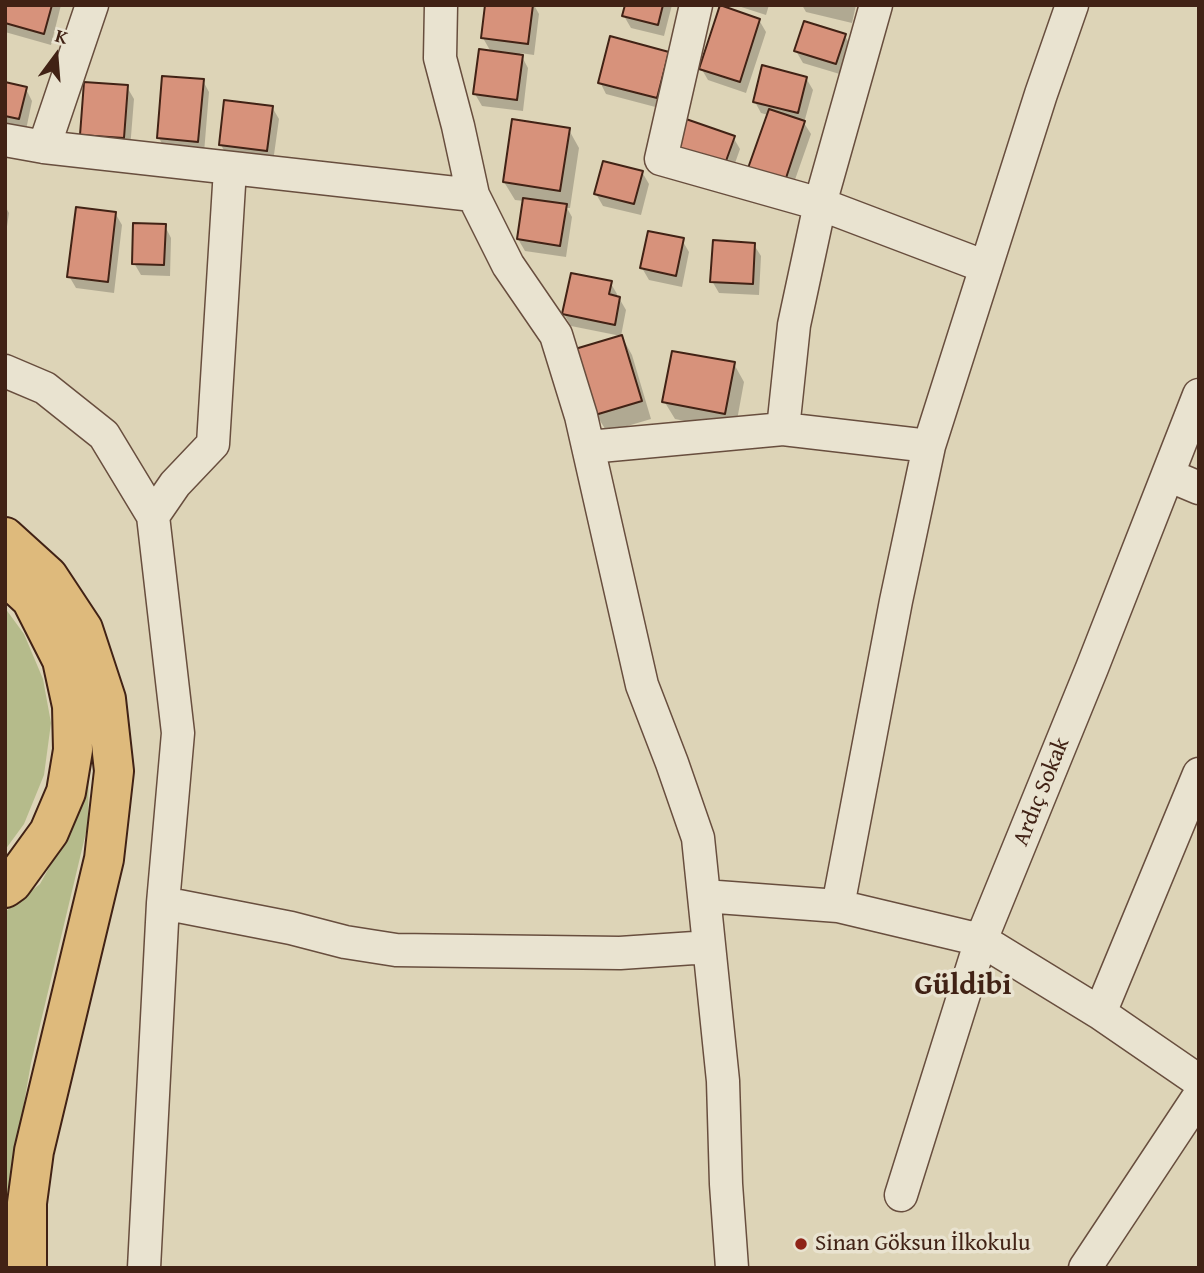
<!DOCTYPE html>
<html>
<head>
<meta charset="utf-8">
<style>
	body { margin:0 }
	#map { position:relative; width:1204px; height:1273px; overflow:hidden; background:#ddd4b7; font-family:"Gentium Book Plus",serif }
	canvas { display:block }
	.frame { position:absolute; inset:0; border:7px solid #412215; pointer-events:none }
	.north { position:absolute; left:21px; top:21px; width:70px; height:70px; -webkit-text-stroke:5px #e9e3d0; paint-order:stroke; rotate:16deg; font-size:19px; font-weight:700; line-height:28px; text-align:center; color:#412215 }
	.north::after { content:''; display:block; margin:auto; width:24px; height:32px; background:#412215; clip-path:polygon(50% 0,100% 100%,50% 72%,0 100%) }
</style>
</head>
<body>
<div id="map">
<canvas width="1204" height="1273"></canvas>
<div class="frame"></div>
<div class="north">K</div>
</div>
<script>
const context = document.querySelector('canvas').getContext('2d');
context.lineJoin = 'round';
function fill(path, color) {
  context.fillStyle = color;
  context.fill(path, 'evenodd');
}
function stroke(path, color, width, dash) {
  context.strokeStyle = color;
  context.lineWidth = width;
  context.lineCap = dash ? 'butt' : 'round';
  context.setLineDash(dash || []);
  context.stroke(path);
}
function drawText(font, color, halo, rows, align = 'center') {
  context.font = font + ' "Gentium Book Plus",serif';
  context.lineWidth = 7;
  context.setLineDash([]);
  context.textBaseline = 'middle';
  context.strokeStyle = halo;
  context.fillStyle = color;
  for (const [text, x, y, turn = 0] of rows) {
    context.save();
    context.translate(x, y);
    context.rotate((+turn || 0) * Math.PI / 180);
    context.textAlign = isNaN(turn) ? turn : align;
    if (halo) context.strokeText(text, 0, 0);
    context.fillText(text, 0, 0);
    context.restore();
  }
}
fill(new Path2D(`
	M5,608L24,634L43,679L51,723L44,775L24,824L5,850Z
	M89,758L88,824L31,1063L12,1172L5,1222V912L40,884L70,830Z`), '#b5bb8b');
fill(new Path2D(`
	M5,5H61L51,45L5,32Z
	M487,5H534L539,14L534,55L520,53L528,68L523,111L482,106L475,94L491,52L483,38Z
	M626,5H672L664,36L631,28L624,16Z
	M735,5H769L766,15Z
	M802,5H856L852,23L806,12Z
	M759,20L766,32L746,93L708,80L701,68Z
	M845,36L852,48L843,75L803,63L796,51Z
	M668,53L675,65L663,109L606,94L600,82Z
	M806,78L813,90L804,123L811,134L790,194L768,115L761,113L755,102Z
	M203,81L209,92L204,153L165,149L159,138Z
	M5,84L26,89L32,101L26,130L5,126Z
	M127,87L134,99L130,149L89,146L82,134Z
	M272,107L279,119L273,162L227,156L221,145Z
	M569,130L579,148L570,208H567L572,217L566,257L525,251L518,239L524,201L515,200L504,182Z
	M733,137L740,149L728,183L682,167Z
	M642,172L649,184L641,215L603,206L596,194Z
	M5,206L9,213L5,240Z
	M115,213L122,225L114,293L76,288L69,276Z
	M165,226L171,238L170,276L141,275L134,263Z
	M682,240L689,252L682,287L649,280L642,268Z
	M754,245L761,256L759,295L719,293L712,281Z
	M610,282L617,294L616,298H619L626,310L621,336L571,326L564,314Z
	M622,337L632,355L651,419L607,432L596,414Z
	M734,364L744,382L735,431L675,419L664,401Z`), '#0003');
const building = new Path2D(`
	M5,5H52L44,34L5,23Z
	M485,5H533L528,44L481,38Z
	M625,5H663L658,25L622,16Z
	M720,5L760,19L740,82L699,69Z
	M804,21L846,34L836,64L794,51Z
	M610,36L669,52L657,98L598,83Z
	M479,49L523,55L517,100L473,94Z
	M762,65L807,77L798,113L753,102Z
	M162,76L204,79L198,142L157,138Z
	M5,82L27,87L19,119L5,116Z
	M84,82L128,85L124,138L80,135Z
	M224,100L273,106L267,151L219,145Z
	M769,109L805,121L784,184L747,171Z
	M512,119L570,128L560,191L503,182Z
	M686,119L735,136L722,172L673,156Z
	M603,161L643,171L634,204L594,194Z
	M523,198L567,204L560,246L517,239Z
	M76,207L116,212L108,282L67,277Z
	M133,223L166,224L164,265L132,264Z
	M648,231L684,238L676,276L640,268Z
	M713,240L755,243L753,284L710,282Z
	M571,273L612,281L609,294L620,297L615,325L562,314Z
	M622,335L642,401L595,415L575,349Z
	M672,351L735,362L725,414L662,402Z`);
fill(building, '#d7927b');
stroke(building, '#412215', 2);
const minor = new Path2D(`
	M441,5L440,58L458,126L473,195L508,265L556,335L581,416L642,685L672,763L698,838L723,1081L726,1184L732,1268
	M696,5L661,159L820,204L986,267
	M5,140L44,147L473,195
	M44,147L92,5
	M5,371L45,388L104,435L153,516L178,733L163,903L144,1268
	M783,429L794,325L820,204L876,5
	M589,447L783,429L929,446
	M1168,475L1199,488
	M153,516L175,484L213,444L230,169
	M704,896L838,906L981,940L1100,1013L1199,1081
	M163,903L291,928L345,942L396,950L620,953L709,947
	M838,906L896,601L929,446L1041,94L1072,5
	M1100,1013L1199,774
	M901,1195L981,940L1092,668L1199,395
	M1085,1268L1199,1096`);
const motorway = new Path2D(`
	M5,537L48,576L83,629L106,699L114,771L104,859L34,1151L27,1203V1268
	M5,575L31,599L62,660L72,706L73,750L66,792L49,832L12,883L5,888`);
stroke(minor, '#684e3e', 35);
stroke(motorway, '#412215', 42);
stroke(minor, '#e9e3d0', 32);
stroke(motorway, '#deba7c', 38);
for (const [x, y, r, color] of [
	[801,1244,7,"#8f2418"]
]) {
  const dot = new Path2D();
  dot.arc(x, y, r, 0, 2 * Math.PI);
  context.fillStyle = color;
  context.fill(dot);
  stroke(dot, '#e9e3d0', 2.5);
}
drawText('23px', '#412215', '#e9e3d0', [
	["Ardıç Sokak",1042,792,-68]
]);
drawText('23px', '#412215', '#e9e3d0', [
	["Sinan Göksun İlkokulu",815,1244]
], 'left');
drawText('bold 30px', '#412215', '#e9e3d0', [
	["Güldibi",963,986]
]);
</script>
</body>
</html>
